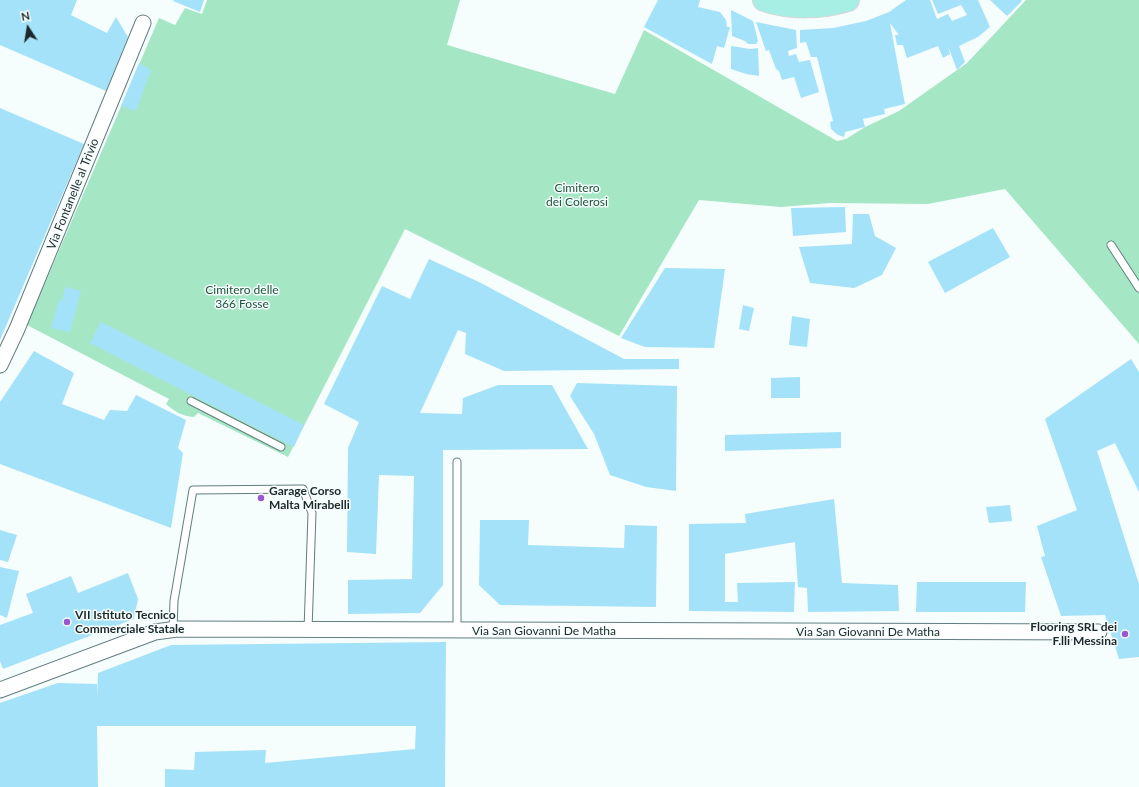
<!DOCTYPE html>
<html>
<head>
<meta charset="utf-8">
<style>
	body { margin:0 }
	#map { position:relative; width:1139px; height:787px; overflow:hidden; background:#f6fdfd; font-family:Lato,sans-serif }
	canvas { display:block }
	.north { position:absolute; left:8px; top:8px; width:40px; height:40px; -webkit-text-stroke:3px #f6fdfd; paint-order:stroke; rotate:348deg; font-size:11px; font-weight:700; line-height:16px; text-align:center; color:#1c2829 }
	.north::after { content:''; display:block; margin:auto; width:14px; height:18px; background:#1c2829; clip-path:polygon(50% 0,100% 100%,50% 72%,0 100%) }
</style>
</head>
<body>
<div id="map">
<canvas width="1139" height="787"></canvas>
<div class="north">N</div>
</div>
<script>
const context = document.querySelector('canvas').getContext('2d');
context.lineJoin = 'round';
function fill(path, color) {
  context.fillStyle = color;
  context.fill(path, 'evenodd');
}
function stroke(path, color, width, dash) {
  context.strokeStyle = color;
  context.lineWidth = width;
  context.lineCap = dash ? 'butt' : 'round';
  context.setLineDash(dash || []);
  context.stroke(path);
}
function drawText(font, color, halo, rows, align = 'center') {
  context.font = font + ' Lato,sans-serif';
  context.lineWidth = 3;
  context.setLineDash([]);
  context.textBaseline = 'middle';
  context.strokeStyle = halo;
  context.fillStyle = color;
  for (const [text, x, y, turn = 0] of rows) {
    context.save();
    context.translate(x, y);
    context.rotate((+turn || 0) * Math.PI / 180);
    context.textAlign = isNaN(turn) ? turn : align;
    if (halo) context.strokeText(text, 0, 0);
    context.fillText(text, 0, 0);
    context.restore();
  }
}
fill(new Path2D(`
	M207,0H460L447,45L615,94L644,30L837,141L846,139L865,127L899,111L967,63L1026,0H1139V344L1005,189L928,204L829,203L781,207L699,200L619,336L405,229L288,457L198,413L194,417C182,416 175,412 166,404L169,399L27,325L159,18L175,25L185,8L202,14Z`), '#a5e7c4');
fill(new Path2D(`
	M0,0H77L71,15L107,33L116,17L128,37L106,91L0,45Z
	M174,0H204L200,12L173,1Z
	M658,0H700L698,7L720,12L726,20L727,27H730L724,48L717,46L712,64L644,27Z
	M906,0H930L937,19L948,14L952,21L967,15L961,5L938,14L932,0H978L990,27L978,37L959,46L965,62L957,70L948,46L950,54L943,58L938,46L907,58L903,45H897L895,35H899L890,23L905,104L884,109L885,114L863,119L865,127L845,132L844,137L838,135L831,129L830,122L833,121L817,57H811L806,42L800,43V30L833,28L866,21L889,12Z
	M990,0H1021L1022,1L1007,16Z
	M731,10L753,21L758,41L756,44H748L745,41L732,36Z
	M756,22L796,30L797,48L788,51L789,56L796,54L799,62L810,60L819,92L801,98L794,77L782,80L779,71L776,69L769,50L766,51Z
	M731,46L750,49L758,48L759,76L746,74L731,69Z
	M139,63L151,70L136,111L121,106Z
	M0,108L84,144L0,340Z
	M845,207L846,232L793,236L791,208Z
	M853,214H869L875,236L896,248L882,275L854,288L810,283L799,247L852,244Z
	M993,228L1010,257L945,293L928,262Z
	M429,259L479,282L624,359H679V369L504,371L465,354L466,333L458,330L420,413L462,414L463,398L498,385H552L588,449L443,450V585L420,613L348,614V580L412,579L414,476L379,475L376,554L347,552L348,448L359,422L324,404L382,286L410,299Z
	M665,268L725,269L714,348L645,347L621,338Z
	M65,287L81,291L70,332L51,328L59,300L62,301Z
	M743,305L754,308L749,331L739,329Z
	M792,316L810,319L807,347L789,345Z
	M101,322L304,425L294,447L90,343Z
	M34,351L74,373L62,404L104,420L110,410L127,411L136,395L186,420L178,448L183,453L171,528L0,464V402Z
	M1131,359L1139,372V492L1115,443L1097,451L1139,584V657L1119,659L1105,615L1061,616L1041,557L1045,556L1037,526L1077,510L1045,419Z
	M800,377V398H771V378Z
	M577,383L677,386L676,491L646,487L610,475L594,434L570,396Z
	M841,432V448L725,451V435Z
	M834,499L842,583L898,585L899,611L808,612L807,588L798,587L795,542L725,554V602H738L737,583L795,582L794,612L689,611V524L746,523L745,514Z
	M1010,505L1012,521L989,523L986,507Z
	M480,520H529L528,545L624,548L625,525L657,526L656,607L500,605L479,585Z
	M0,530L17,535L8,562L0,560Z
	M0,567L19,571L7,618L0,615Z
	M128,573L138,599L134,619L3,669L0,661V625L33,613L26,594L71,576L78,593Z
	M917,582H1026L1025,612H916Z
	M446,642L445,787H165V769L194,770L195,752L266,750L265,763L415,749L416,726H97L98,787H0V703L58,683L97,684V698L98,673L171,645Z`), '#a4e2f9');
const lane = new Path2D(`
	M1111,245L1139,288
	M191,401L281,447
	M173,629L174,601L193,490L303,489L312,513L308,630
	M457,631V462`);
const street = new Path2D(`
	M0,365L17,329L143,23
	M0,690L155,632L177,629L1099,632`);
const primary = new Path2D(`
	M764,0C789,9 823,8 848,0`);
stroke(lane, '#617e80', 9);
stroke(street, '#617e80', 17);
stroke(primary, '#d6d8d8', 24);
stroke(lane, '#fff', 7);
stroke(street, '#fff', 15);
stroke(primary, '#a7efe4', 22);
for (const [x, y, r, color] of [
	[261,498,4,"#9a58ce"],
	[67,622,4,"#9a58ce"],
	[1125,634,4,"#9a58ce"]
]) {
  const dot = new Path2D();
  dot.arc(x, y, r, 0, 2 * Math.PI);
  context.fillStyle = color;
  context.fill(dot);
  stroke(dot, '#f6fdfd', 1.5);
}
drawText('12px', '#1e533b', '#f6fdfd', [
	["Cimitero",577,188],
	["dei Colerosi",577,202],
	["Cimitero delle",242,290],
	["366 Fosse",242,304]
]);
drawText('12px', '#1c2829', '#f6fdfd', [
	["Via Fontanelle al Trivio",73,194,-68],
	["Via San Giovanni De Matha",544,631],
	["Via San Giovanni De Matha",868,632]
]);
drawText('bold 12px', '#1c2829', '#f6fdfd', [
	["Garage Corso",269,491],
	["Malta Mirabelli",269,505],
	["VII Istituto Tecnico",75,615],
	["Commerciale Statale",75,629],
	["Flooring SRL dei",1117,627,"right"],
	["F.lli Messina",1117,641,"right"]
], 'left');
</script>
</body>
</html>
